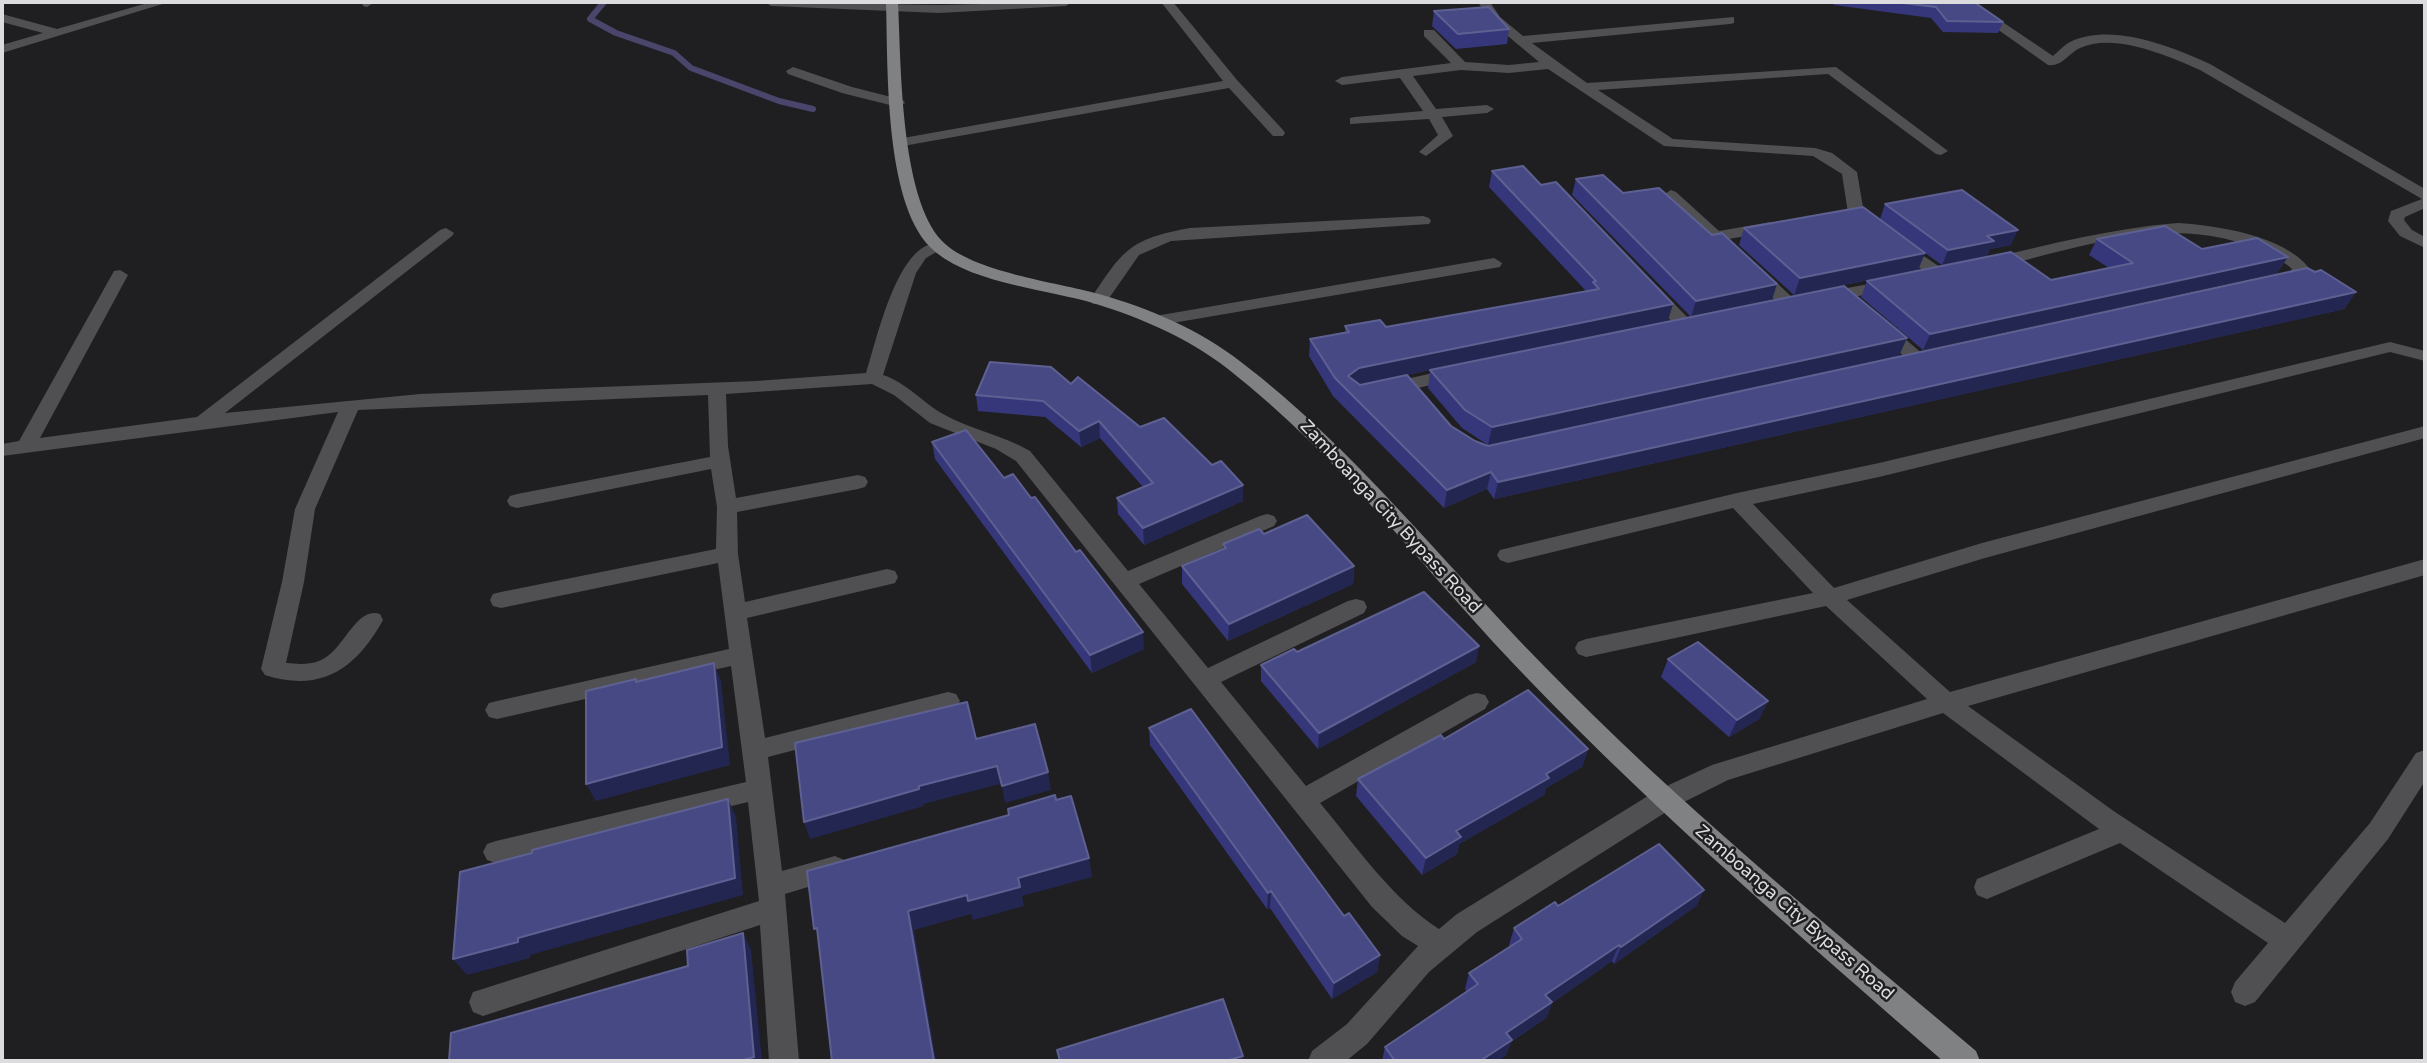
<!DOCTYPE html>
<html>
<head>
<meta charset="utf-8">
<style>
	body { margin:0 }
	#map { position:relative; width:2427px; height:1063px; overflow:hidden; background:#1f1f22; font-family:"Varela Round",sans-serif }
	canvas { display:block }
	.frame { position:absolute; inset:0; border:4px solid #dcdcde; pointer-events:none }
</style>
</head>
<body>
<div id="map">
<canvas width="2427" height="1063"></canvas>
<div class="frame"></div>
</div>
<script>
const context = document.querySelector('canvas').getContext('2d');
context.lineJoin = 'round';
function stroke(path, color, width, dash) {
  context.strokeStyle = color;
  context.lineWidth = width;
  context.lineCap = dash ? 'butt' : 'round';
  context.setLineDash(dash || []);
  context.stroke(path);
}
function fill(path, color) {
  context.fillStyle = color;
  context.fill(path, 'evenodd');
}
function drawText(font, color, halo, rows, align = 'center') {
  context.font = font + ' "Varela Round",sans-serif';
  context.lineWidth = 5;
  context.setLineDash([]);
  context.textBaseline = 'middle';
  context.strokeStyle = halo;
  context.fillStyle = color;
  for (const [text, x, y, turn = 0] of rows) {
    context.save();
    context.translate(x, y);
    context.rotate((+turn || 0) * Math.PI / 180);
    context.textAlign = isNaN(turn) ? turn : align;
    if (halo) context.strokeText(text, 0, 0);
    context.fillText(text, 0, 0);
    context.restore();
  }
}
stroke(new Path2D(`
	M604,2L590,19L616,33L674,53L691,68L779,101L813,109`), '#49456b', 6);
fill(new Path2D(`
	M151,2H169L2,53V45L43,33L2,22V14L57,29Z
	M362,2H375L367,7L363,6Z
	M765,2L939,5L1072,2L1066,6L939,13L771,6Z
	M1161,2H1173L1237,80L1283,130L1285,133L1283,136H1273L1229,88L903,146L896,142L903,138L1223,81Z
	M1478,2H1490L1500,17L1523,36L1734,17V23L1730,24L1532,43L1587,83L1836,67L1948,151L1941,155L1936,154L1828,74L1598,90L1673,139L1815,148L1832,153L1857,172L1864,213L1856,218L1848,213L1842,174L1813,156L1664,146L1548,69L1509,73L1461,70L1413,76L1436,109L1487,105L1494,109L1487,113L1442,117L1453,136L1426,156L1419,152L1438,135L1429,119L1350,124V118L1355,117L1423,111L1400,78L1342,85L1335,81L1342,77L1451,63L1424,36V30H1434L1465,62L1509,65L1539,62L1491,22Z
	M1959,2H1973L2053,56C2058,52 2064,45 2070,42C2112,22 2172,47 2210,64L2425,189V208L2405,217L2404,220L2412,230L2425,237V248L2400,236L2388,221L2391,211L2422,199L2200,70C2169,56 2114,32 2080,48C2069,53 2062,67 2048,65Z
	M793,67L852,87L903,100L905,103L898,107L842,93L788,74L786,71Z
	M1671,190L1676,192L1719,231L1771,222L1779,227L1771,232L1728,239L1734,246L1732,249H1720L1666,198L1663,195Z
	M1423,216L1429,218L1431,221L1429,224L1171,241L1139,255L1105,304H1093L1090,300C1123,250 1129,239 1190,228Z
	M2178,223C2216,225 2285,236 2309,268L2301,281L2278,286L2272,285L2270,281L2272,277L2289,273L2292,269C2286,263 2277,259 2269,255C2183,209 2082,247 1994,268L1986,263L1988,259C2051,244 2113,228 2178,223Z
	M446,228L454,233L452,236L225,413L420,394L756,381L866,373C876,343 899,233 943,244L945,247L926,258L916,273L883,375C907,383 922,402 943,414C971,430 1003,435 1030,451L1128,571L1260,516L1267,514L1274,516L1277,521L1274,526L1139,584L1208,668L1348,601L1356,599L1364,601L1367,607L1364,613L1221,682L1306,786L1469,695L1477,693L1485,695L1489,702L1485,709L1320,803C1357,847 1391,898 1439,929L1457,914L1656,791L1712,765L1927,699L1826,606L1586,657L1578,654L1575,648L1578,642L1586,639L1813,593L1733,508L1508,563L1500,560L1497,555L1500,550L1737,493L1879,463L2390,342L2425,351V361L2390,352L1879,477L1753,504L1834,588L1982,543L2425,426V438L1985,558L1847,600L1950,692L2425,559V575L1968,706L2115,812L2285,923L2370,823L2416,753L2425,750V781L2388,839L2255,1002L2245,1006L2235,1002L2231,992L2235,982L2268,943L2120,843L1987,899L1977,895L1974,887L1977,879L2099,829L1943,713L1728,780L1674,807L1477,932L1429,972L1367,1044L1346,1061H1308L1312,1051L1347,1024L1418,946L1402,936L1372,907L1016,461L996,449L930,423L894,395L872,384L726,394L728,446L736,498L858,475L865,477L868,482L865,487L858,489L737,512L738,554L745,602L887,569L895,571L898,577L895,583L887,585L747,618L765,738L948,692L956,694L960,701L956,708L948,710L768,757L782,871L835,856L844,860L848,868L844,876L785,894L799,1061H769L760,925L483,1016L473,1012L469,1002L473,992L759,901L748,802L496,863L487,860L483,852L487,844L496,841L746,782L731,666L497,719L489,717L485,710L489,703L497,701L729,649L718,563L501,608L493,606L490,600L493,594L501,592L716,549L717,507L711,469L517,508L510,506L507,501L510,496L517,494L710,457L708,395L358,410L315,509L304,582L286,663C297,664 308,665 319,661C344,652 355,606 380,614L383,620C356,669 321,693 265,675L261,669L282,582L295,509L338,412L2,456V444L19,441L114,271L120,270L128,275L40,438L197,417L440,230Z
	M1900,240L1946,271L1948,275L1946,279H1934L1894,248L1892,245L1894,242Z
	M1494,258L1502,263L1500,267L1155,326L1146,321L1155,316Z
	M1755,267L1761,268L1795,300L1798,304L1795,308H1783L1749,276L1747,272Z
	M1890,280L1896,281L1898,285L1896,289L1826,302L1817,297L1826,292Z
	M1652,286L1658,287L1690,320L1693,324L1690,328H1678L1646,295L1643,291L1646,287Z
	M1883,324L1889,325L1925,356L1928,360L1925,364H1913L1877,333L1874,329L1877,325Z
	M1455,368L1464,374L1462,378L1387,395L1378,389L1380,385Z`), '#505052');
fill(new Path2D(`
	M886,2H898C901,62 900,197 942,241C972,272 1056,282 1099,294C1149,308 1200,330 1241,362C1355,449 1443,563 1543,665C1678,804 1828,926 1976,1051L1980,1061H1943C1802,938 1660,816 1530,681C1429,577 1343,459 1228,369C1187,337 1135,315 1086,301C1041,289 963,281 930,247C884,200 888,66 886,2Z`), '#808183');
fill(new Path2D(`
	M1833,2H1974L2003,22L1998,33L1943,32L1931,18L1834,5Z
	M1434,11L1509,29L1507,44L1456,49L1432,26Z
	M1492,171L1668,321L1691,317L1572,195L1576,179L1623,193L1772,300L1899,356L1488,445L1462,428L1428,388L1430,370L1360,385L1451,426L1475,441L1488,446L2356,292L2344,309L1494,499L1487,489L1444,508L1333,396L1309,356L1310,339L1345,332V326L1386,327L1586,291L1489,187Z
	M1885,204L2011,245L1990,249L1987,256L1942,265L1925,253L1918,270L1794,295L1739,245L1744,228L1880,219Z
	M2097,239L2288,257L2277,273L1923,350L1861,297L1867,281L2051,280L2109,268L2089,255Z
	M1071,384L1140,427L1212,465L1243,485V501L1144,545L1118,514L1117,498L1143,487L1100,438L1081,447L1045,417L978,411L976,395Z
	M932,442L1144,649L1092,673L935,459Z
	M1264,534L1354,566L1353,584L1228,641L1182,584V566L1223,549V544Z
	M1297,652L1476,662L1318,749L1261,681V665Z
	M1668,659L1768,701L1759,719L1729,737L1661,677Z
	M1149,728L1344,916L1380,955L1377,972L1332,999L1270,908L1267,909L1150,745Z
	M1444,739L1588,749L1582,767L1546,788L1544,795L1459,844L1457,854L1422,875L1356,796L1358,779Z
	M1704,890L1696,906L1614,964L1612,961L1552,1003L1546,1018L1511,1042L1506,1055L1498,1061H1382L1385,1047L1467,992L1465,989L1469,973L1510,947L1509,945L1514,928L1558,906Z`), '#35377a');
fill(new Path2D(`
	M2018,230L2011,245L1990,249L1987,256L1942,265L1948,250L1987,236Z
	M1925,253L1918,270L1794,295L1800,278Z
	M2288,257L2277,273L1923,350L1930,334Z
	M1777,284L1772,300L1691,317L1696,301Z
	M2356,292L2344,309L1494,499L1498,482Z
	M1673,304L1668,321L1357,385L1348,376L1359,368Z
	M1907,338L1899,356L1488,445L1492,427Z
	M1099,421L1100,438L1081,447L1079,431Z
	M1491,472L1487,489L1444,508L1447,490Z
	M1243,485V501L1144,545L1143,528Z
	M1354,566L1353,584L1228,641L1229,624Z
	M1143,632L1144,649L1092,673L1090,655Z
	M1479,646L1476,662L1318,749L1319,733Z
	M714,663L721,681L730,765L596,801L586,784Z
	M1768,701L1759,719L1729,737L1737,720Z
	M1588,749L1582,767L1546,788L1544,795L1459,844L1457,854L1422,875L1426,858L1456,831Z
	M997,766L1000,784L923,804L924,806L810,839L804,822L919,786Z
	M1048,772L1051,790L1005,803L1002,786Z
	M728,799L736,817L743,895L530,955V958L467,975L453,959Z
	M1089,858L1092,877L1022,896L1024,906L973,920L971,914L914,930L936,1061H934L908,911L1018,878Z
	M1704,890L1696,906L1614,964L1621,947Z
	M1271,891L1270,908L1267,909L1268,893Z
	M743,933L751,950L762,1061H739Z
	M1619,945L1612,961L1552,1003L1546,1018L1511,1042L1506,1055L1498,1061H1480L1506,1033L1545,995Z
	M1380,955L1377,972L1332,999L1334,983Z
	M1243,1056V1061H1226Z`), '#242652');
const building = new Path2D(`
	M1895,2H1974L2003,22L1947,21L1936,7Z
	M1489,7L1509,29L1458,34L1434,11Z
	M1523,166L1541,185L1556,182L1673,304L1359,368L1348,376L1360,385L1407,375L1451,426L1475,441L1488,446L2307,268L2315,272L2321,270L2356,292L1498,482L1491,472L1447,490L1335,378L1310,339L1349,332L1345,326L1380,320L1386,327L1599,289L1593,282L1596,281L1492,171Z
	M1603,175L1623,193L1659,188L1712,235L1722,233L1777,284L1696,301L1576,179Z
	M1962,190L2018,230L1987,236L1994,241L1948,250L1885,204Z
	M1863,207L1925,253L1800,278L1744,228Z
	M2165,226L2202,249L2257,238L2288,257L1930,334L1867,281L2011,252L2051,280L2133,263L2097,239Z
	M1844,286L1907,338L1492,427L1465,410L1430,370Z
	M990,362L1051,367L1071,384L1078,377L1140,427L1164,418L1212,465L1221,461L1243,485L1143,528L1117,498L1153,483L1099,421L1079,431L1043,401L976,395Z
	M966,430L1004,478L1013,474L1031,498L1035,497L1076,552L1080,550L1143,632L1090,655L932,442Z
	M1307,515L1354,566L1229,624L1182,566L1226,548L1223,544L1259,529L1264,534Z
	M1424,592L1479,646L1319,733L1261,665L1294,649L1297,652Z
	M1698,642L1768,701L1737,720L1668,659Z
	M714,663L722,747L586,784V691L636,679V682Z
	M1528,690L1588,749L1546,774L1549,778L1456,831L1461,837L1426,858L1358,779L1441,735L1444,739Z
	M967,702L976,739L1035,724L1048,772L1002,786L997,766L919,786V789L804,822L795,743Z
	M1191,709L1344,916L1349,913L1380,955L1334,983L1271,891L1268,893L1149,728Z
	M1055,795L1056,800L1071,796L1089,858L1018,878L1020,887L968,901L967,895L908,911L934,1061H832L817,928L814,929L807,871L1009,815L1008,809Z
	M728,799L735,878L518,938V942L453,959L460,872L532,853V850Z
	M1659,844L1704,890L1621,947L1619,945L1545,995L1552,1002L1506,1033L1512,1040L1480,1061H1395L1385,1047L1478,984L1469,973L1522,939L1514,928L1555,902L1558,906Z
	M743,933L754,1057L739,1061H449L451,1033L688,966L687,950Z
	M1223,999L1243,1056L1226,1061H1060L1057,1050Z`);
fill(building, '#474984');
stroke(building, '#5e6092', 2);
drawText('18px', '#dcdcde', '#1f1f22', [
	["Zamboanga City Bypass Road",1390,517,47],
	["Zamboanga City Bypass Road",1794,913,41]
]);
</script>
</body>
</html>
